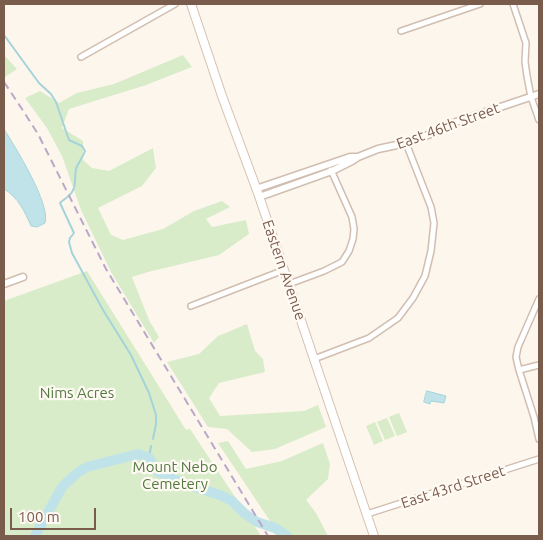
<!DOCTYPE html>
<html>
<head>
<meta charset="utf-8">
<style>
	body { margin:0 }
	#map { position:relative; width:543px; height:540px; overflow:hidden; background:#fdf6ec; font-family:Ubuntu,sans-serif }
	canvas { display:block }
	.frame { position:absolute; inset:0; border:5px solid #7a5c4d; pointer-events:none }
	.scale { position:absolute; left:10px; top:508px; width:86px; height:22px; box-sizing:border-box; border:2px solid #7a5c4d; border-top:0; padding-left:6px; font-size:15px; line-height:18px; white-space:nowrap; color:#7a5c4d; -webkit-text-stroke:4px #fffaf3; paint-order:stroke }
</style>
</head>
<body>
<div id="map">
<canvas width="543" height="540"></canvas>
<div class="frame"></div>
<div class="scale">100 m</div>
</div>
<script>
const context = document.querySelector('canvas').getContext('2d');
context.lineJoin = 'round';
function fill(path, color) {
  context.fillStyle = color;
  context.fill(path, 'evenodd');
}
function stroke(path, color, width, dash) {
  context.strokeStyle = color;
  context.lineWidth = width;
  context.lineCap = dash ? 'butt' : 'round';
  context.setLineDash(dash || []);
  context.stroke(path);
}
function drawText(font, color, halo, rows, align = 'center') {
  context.font = font + ' Ubuntu,sans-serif';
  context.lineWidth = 4.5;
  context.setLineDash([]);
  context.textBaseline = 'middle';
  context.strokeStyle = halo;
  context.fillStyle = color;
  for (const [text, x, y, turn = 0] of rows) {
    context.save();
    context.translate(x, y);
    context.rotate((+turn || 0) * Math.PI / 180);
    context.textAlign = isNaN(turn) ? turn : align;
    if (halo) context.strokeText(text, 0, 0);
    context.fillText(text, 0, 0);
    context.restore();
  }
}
fill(new Path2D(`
	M4,55L17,69L5,77L4,75Z
	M183,55L192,67L146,85L69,109L62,128L83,141V160L92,168L109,171L153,148L156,168L142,186L98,208L111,235L123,240L163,229L194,211L222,201L230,207L206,219L212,227L246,220L249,234L219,255L148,272L132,277L149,320L159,337L154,343L111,272L81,210L62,156L47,128L25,98L40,91L59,103L77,93L114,84Z
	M87,271L186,430L190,429L261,536H4V301Z
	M247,324L255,351L263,359L265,372L219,383L209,398L220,416L304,411L318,405L326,427L275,449L252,452L227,429L208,427L167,362L199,354L218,336Z
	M399,413L407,432L397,436L389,417Z
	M387,418L395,436L385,440L377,422Z
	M375,422L383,441L374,445L366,426Z
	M228,441L246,469L282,461L323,443L330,464L328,479L306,500L316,513L328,536H280L218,443Z`), '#d8ecc9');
const water = new Path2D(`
	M4,129C15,147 51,204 45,223L37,227L31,226C25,212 18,197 4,189Z
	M427,391L446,396L444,403L431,401L430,404L424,402Z`);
fill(water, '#bfe3e8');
stroke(water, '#a5d3da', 1);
stroke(new Path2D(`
	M4,35L39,83L51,94L56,102L69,140L82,146L85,151C83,157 78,163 76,169C74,177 77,185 72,192C69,197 64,199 60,203L74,233L70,238L69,242L72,253L103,310L131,355L149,393L156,415V424L153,439
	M149,458L151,446`), '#a5d3da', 2);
stroke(new Path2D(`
	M35,536L62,487L77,473L87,467L138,454L149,458L158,472L162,474L188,485L220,495L232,501L244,513L257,522L275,528L287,536`), '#bfe3e8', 10);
const minor = new Path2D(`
	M513,4L526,43L525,62L527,76L531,97L539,120
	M401,31L480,4
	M81,57L175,4
	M289,284L324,271L342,262L349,251L353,239L354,229L352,217L331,170
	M539,299L518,347L516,357L519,370L534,417L539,439
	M191,306L284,270
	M314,359L369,338L398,318L413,298L425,276L431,251L434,223L431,207L406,143
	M519,370L539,365
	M367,514L539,459`);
const tertiary = new Path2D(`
	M256,189L350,157H358L378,149L406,143L436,132L456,122L539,94
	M259,197L332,171L352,161L358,157
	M4,284L23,277`);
const secondary = new Path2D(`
	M191,4L222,96L258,193L314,359L374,536`);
stroke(minor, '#d1beb0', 8);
stroke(tertiary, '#d1beb0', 9);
stroke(secondary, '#d6c0b0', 10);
stroke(minor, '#fff', 5);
stroke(tertiary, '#fff', 6);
stroke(secondary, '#fff', 8);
stroke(new Path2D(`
	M4,82L22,109L38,134L106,269L268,536`), '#b9a8c9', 2, [8, 5]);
drawText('15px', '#7a5c4d', '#fffaf3', [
	["East 46th Street",448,126,-20],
	["Eastern Avenue",284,270,71],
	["East 43rd Street",453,487,-18]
]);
drawText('15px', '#537a41', '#fffaf3', [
	["Nims Acres",77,393],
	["Mount Nebo",175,467],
	["Cemetery",175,484]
]);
</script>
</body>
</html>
